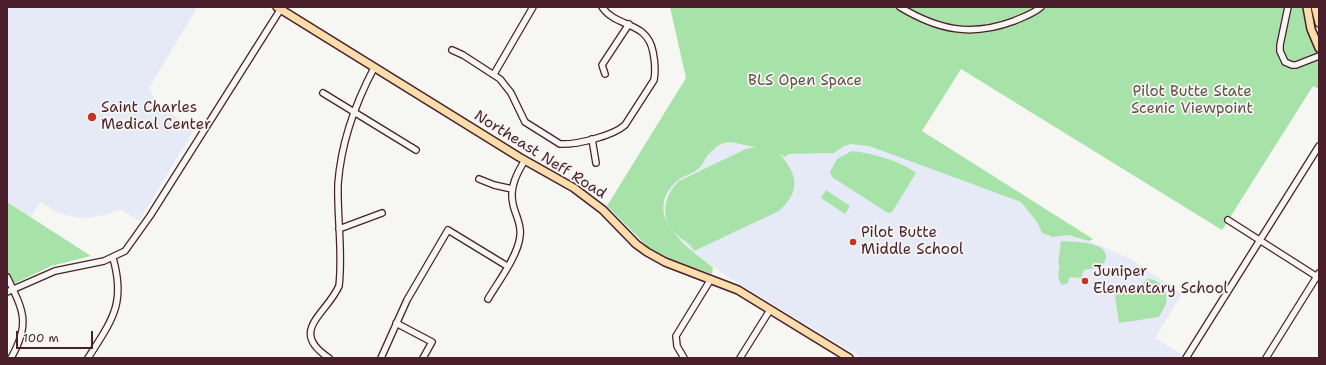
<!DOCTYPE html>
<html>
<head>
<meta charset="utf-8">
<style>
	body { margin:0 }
	#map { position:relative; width:1326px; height:365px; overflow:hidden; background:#f6f6f2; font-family:"Shantell Sans",sans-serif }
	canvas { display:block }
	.frame { position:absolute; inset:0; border:8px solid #4a1f2b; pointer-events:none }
	.scale { position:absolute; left:16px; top:331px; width:77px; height:18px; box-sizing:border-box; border:2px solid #4a1f2b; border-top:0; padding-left:5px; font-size:12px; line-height:14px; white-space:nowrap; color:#4a1f2b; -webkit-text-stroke:3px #f6f6f2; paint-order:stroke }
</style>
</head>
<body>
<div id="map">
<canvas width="1326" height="365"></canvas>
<div class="frame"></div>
<div class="scale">100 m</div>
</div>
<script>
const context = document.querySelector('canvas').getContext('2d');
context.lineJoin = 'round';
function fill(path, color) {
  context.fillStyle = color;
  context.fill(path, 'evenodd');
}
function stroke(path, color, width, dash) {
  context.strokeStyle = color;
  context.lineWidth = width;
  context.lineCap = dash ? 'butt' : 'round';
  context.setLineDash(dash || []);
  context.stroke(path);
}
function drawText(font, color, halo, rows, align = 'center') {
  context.font = font + ' "Shantell Sans",sans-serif';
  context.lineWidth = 3.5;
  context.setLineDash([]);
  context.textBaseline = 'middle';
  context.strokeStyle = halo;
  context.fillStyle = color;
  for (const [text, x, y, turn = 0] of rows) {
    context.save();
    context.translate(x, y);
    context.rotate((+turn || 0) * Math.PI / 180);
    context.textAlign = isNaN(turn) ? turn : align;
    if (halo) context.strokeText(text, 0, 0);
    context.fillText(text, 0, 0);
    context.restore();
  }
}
fill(new Path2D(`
	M7,7L197,8L149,88L158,106L195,128L139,221L120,209L105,215L88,218L74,217L59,213L40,202L31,217L7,202Z
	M737,141L747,146L771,149L785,157L789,154L834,153L844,146L851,144L869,146L1021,202L1037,222L1042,233L1053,237L1068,235L1089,241L1129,258L1182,294L1155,338L1183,355L1181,358H862L728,277L694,252L673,233L667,224L664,205L670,188L678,180L697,169L714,149L726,143Z`), '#e5eaf6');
fill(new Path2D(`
	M670,7H1303L1306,24L1319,58V89L1313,86L1222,230L961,69L922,131L1093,239L1089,241L1068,235L1053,237L1042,233L1037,222L1021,202L869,146L851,144L844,146L834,153L789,154L785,157L780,154C798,176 801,190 779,211L694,251C689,241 684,242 676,234C659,218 664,196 679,181L746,149L756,147C735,145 728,134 709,154C704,159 703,165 698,169C692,174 683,176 677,181C640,215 688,248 713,267L712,274L668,258L651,250L607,206L686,78Z
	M852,151C871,153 901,161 916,173L892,212L888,213L832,177L830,172L837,159Z
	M826,190L850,206L845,214L821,198Z
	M7,202L91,256L51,266L7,287Z
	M1061,241C1072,242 1108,241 1106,258C1104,269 1093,268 1084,270L1081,278L1069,277L1068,283L1062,285C1057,278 1058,273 1060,265H1058Z
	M1147,279C1160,279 1169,290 1166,303C1165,307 1161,313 1159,317L1119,323L1114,289L1142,284Z`), '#a7e2a8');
const minor = new Path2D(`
	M900,7C938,30 971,37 1014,21C1023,17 1033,14 1041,7
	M1288,7L1280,45V51L1285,62L1292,65H1296L1319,56
	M452,50L463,55L500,79L511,93L525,122L560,144C576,145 613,136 625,125L654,80C656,70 655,62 653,52C647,20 617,29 602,7
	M494,74L533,7
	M605,74L602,65L629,24
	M323,93L416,150
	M592,139L596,163
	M479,179L494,185L512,189
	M1228,220L1319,278
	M339,229L382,213
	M7,277C23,310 31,323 11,358
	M7,292L55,271L104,261L125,251L150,216L282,7
	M488,299C498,282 518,256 520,236C522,224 515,215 513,204C509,188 517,173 525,160
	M396,323L432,342L423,358
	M88,358C112,320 126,304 113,258
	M329,358C288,331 326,315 339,286C343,252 337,218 338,184C341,143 355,104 374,68
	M381,358L407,300L448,230L507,266
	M684,358L677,346L676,336L711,279
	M740,358L770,310
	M1186,358L1319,146
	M1266,358L1319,273`);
const major = new Path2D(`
	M277,7L519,157L574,188L603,210L636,244L647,252L665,262L738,290L849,358
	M1307,7L1311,29L1319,48
	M1315,7L1319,23`);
stroke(minor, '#4a1f2b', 8);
stroke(major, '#4a1f2b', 10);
stroke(minor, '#f6f6f2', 5.5);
stroke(major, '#faddab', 7);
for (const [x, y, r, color] of [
	[92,117,5,"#c8321e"],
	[853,242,4,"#c8321e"],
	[1085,281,4,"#c8321e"]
]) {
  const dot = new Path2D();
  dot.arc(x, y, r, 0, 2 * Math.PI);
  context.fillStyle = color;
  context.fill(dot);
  stroke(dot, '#f6f6f2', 1.5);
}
drawText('15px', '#61504a', '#f6f6f2', [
	["BLS Open Space",805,81],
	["Pilot Butte State",1192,92],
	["Scenic Viewpoint",1192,109]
]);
drawText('15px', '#4a1f2b', '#f6f6f2', [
	["Saint Charles",101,108],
	["Medical Center",101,125],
	["Pilot Butte",861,233],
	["Middle School",861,250],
	["Juniper",1093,272],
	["Elementary School",1093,289]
], 'left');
drawText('15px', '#4a1f2b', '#f6f6f2', [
	["Northeast Neff Road",540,155,32]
]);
</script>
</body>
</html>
